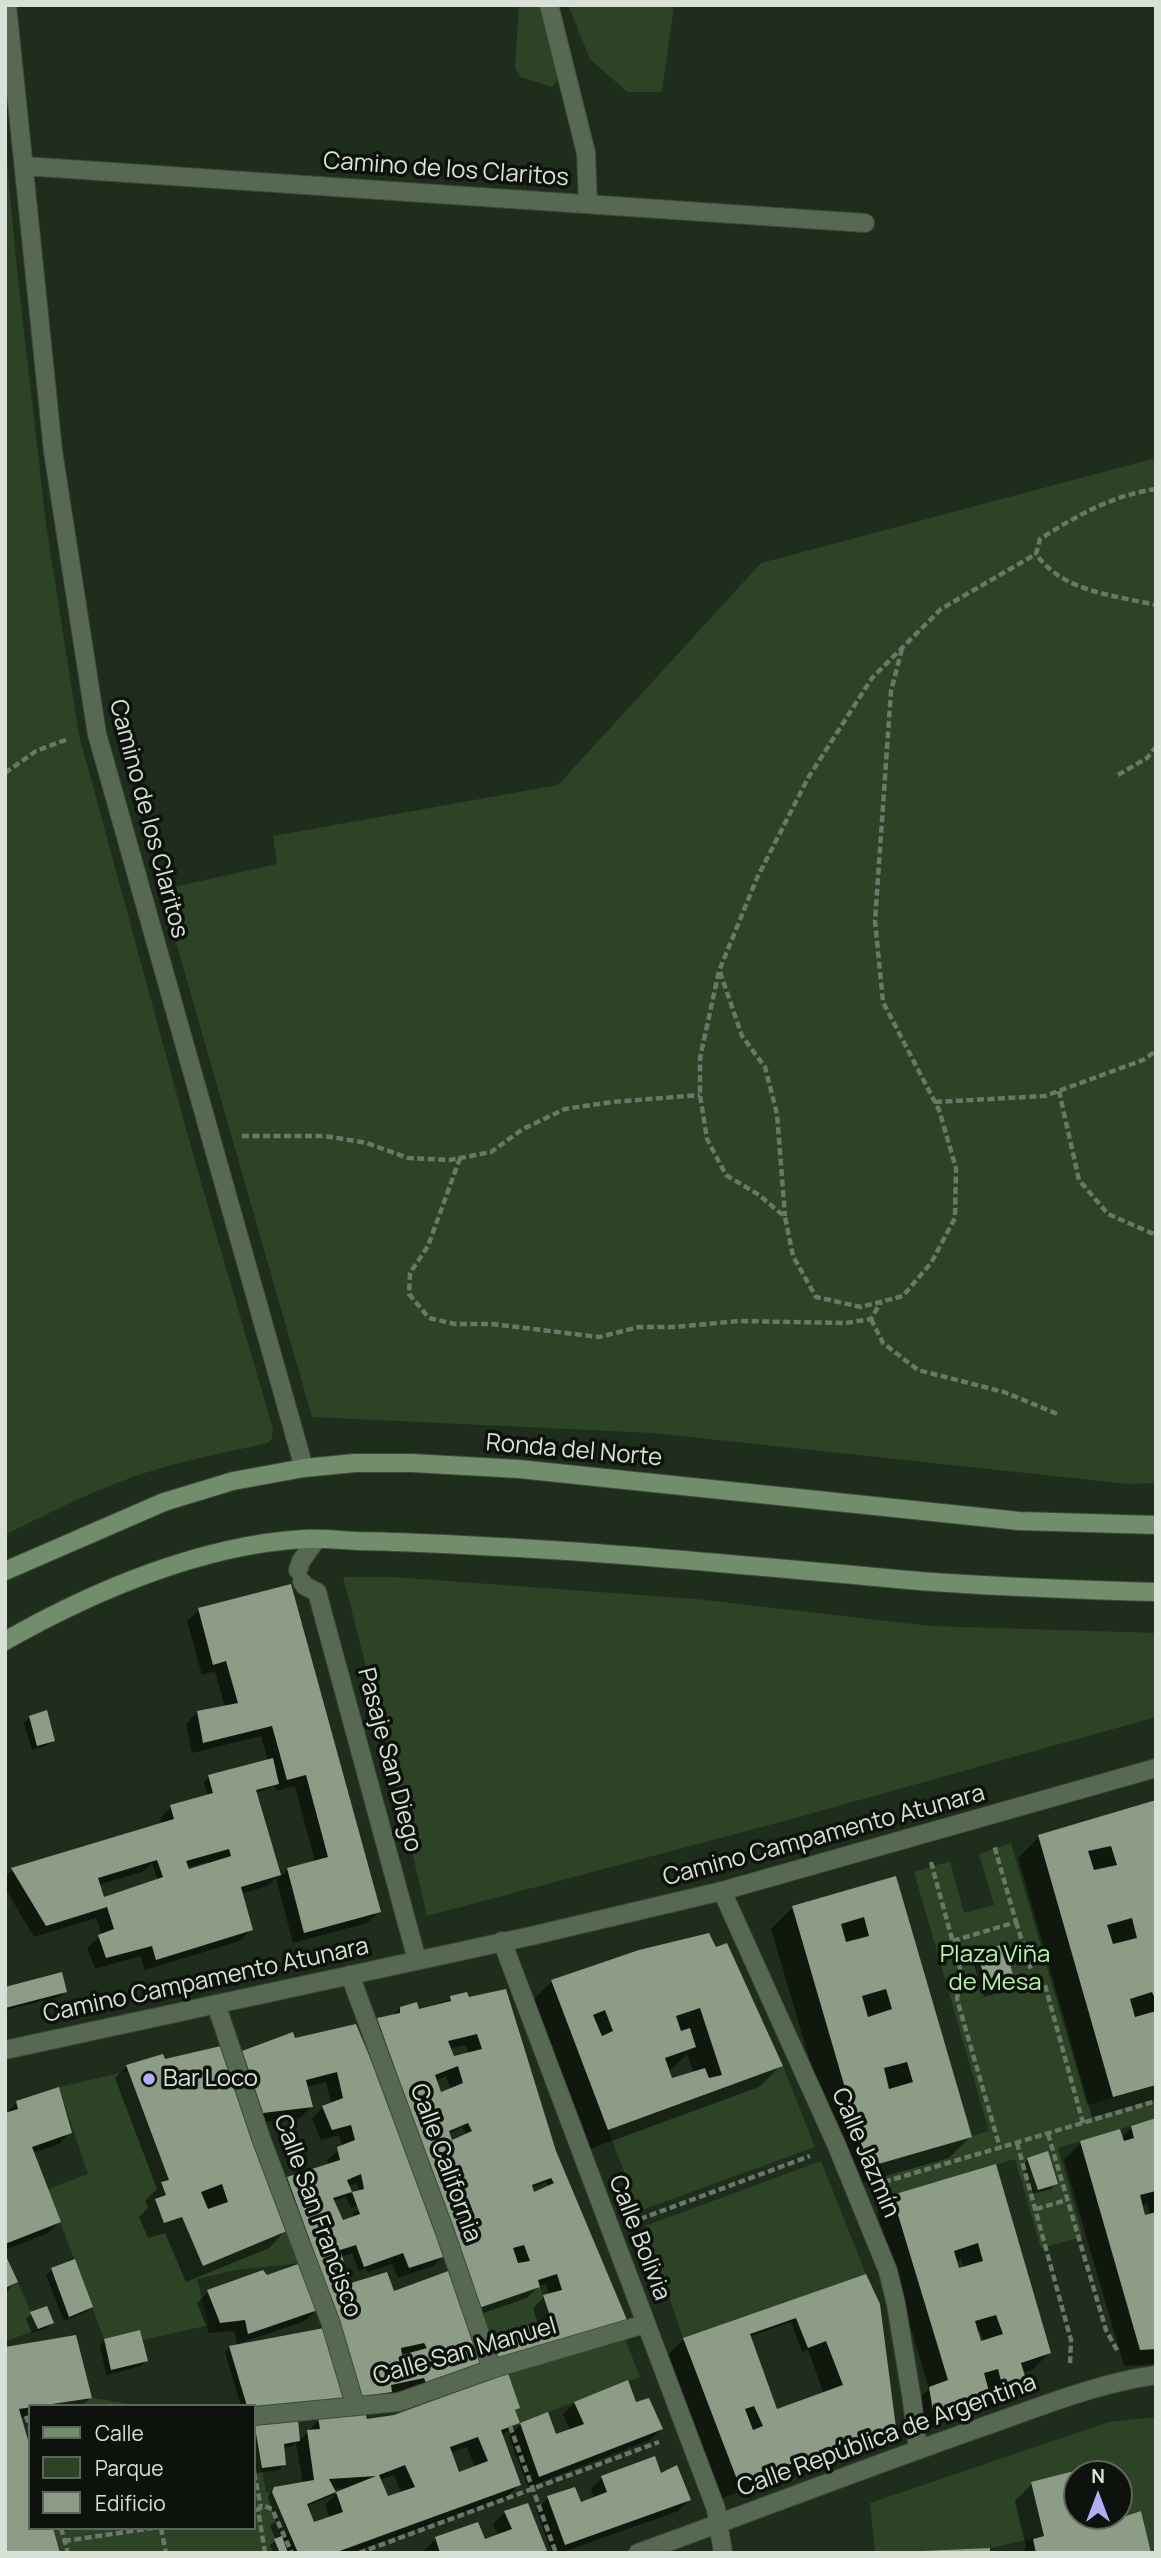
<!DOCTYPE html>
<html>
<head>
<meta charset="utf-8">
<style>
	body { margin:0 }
	#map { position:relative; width:1161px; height:2558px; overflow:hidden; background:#1f2d1c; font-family:Manrope,sans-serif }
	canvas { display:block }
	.frame { position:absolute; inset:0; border:7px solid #d8e1d6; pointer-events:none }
	.legend { position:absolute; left:28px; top:2404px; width:228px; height:126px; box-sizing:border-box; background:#0d130c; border:2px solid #5e655d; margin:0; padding:9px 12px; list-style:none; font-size:21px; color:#d8e1d6 }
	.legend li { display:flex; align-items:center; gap:14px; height:35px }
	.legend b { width:35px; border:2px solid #5e655d }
	.north { position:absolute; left:1063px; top:2460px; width:70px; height:70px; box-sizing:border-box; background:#0d130c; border:2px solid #5e655d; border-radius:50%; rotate:0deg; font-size:19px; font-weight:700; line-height:28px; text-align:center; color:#d8e1d6 }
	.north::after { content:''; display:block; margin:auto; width:24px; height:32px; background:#b5acf8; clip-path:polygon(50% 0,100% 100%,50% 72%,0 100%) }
</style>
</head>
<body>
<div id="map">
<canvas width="1161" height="2558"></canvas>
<div class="frame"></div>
<ul class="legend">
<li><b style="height:9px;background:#728d6b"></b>Calle</li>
<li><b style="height:19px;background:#2c4326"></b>Parque</li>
<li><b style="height:19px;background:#8c9c87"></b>Edificio</li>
</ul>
<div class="north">N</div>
</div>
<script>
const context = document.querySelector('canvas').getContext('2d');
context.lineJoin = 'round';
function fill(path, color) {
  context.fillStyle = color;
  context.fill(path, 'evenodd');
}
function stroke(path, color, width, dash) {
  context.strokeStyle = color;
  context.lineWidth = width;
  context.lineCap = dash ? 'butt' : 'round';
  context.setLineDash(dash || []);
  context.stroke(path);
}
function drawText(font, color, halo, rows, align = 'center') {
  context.font = font + ' Manrope,sans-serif';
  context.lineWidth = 7;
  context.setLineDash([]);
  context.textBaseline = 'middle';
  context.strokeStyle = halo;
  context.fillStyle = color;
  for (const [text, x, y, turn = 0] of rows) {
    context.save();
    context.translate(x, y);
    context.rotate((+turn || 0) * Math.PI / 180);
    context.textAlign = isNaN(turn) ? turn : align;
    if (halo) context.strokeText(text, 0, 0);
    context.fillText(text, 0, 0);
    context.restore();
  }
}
fill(new Path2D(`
	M519,5H539L561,76L552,87L520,77L515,68Z
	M568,5H674L662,92H627L590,59Z
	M5,138L16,260L46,524L79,735L194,1158L273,1429L272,1438L268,1443C232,1451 195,1458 158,1469C105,1484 55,1510 5,1535Z
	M1156,458V1483L1128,1484L653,1433L312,1417L161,890L277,864L273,836L558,785L761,563Z
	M343,1577H393L696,1599L931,1626L1156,1633V1717L799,1817L427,1916L391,1763Z
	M1011,1843L1087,2105L1156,2085V2118L1058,2148L1083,2237L1041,2248L1015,2159L879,2199L868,2167L989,2131L914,1872L950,1861L964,1913L994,1905L979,1854Z
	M783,2066L815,2147L639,2211L608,2130Z
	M128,2071L169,2180L161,2183L166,2195L164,2222L182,2217L203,2266L287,2231L301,2263L236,2270L197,2279L209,2325L143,2340L140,2330L104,2339L48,2189L88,2174L59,2087Z
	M821,2161L866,2274L683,2338L645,2226Z
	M18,2282L38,2329L5,2342V2288Z
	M540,2287L551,2319L489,2338L479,2308Z
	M624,2336L640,2377L520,2423L515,2410L519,2408L508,2373Z
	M92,2398L143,2406H38Z
	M1156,2417V2553H1151L1141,2511L1102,2524L1101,2516H1119V2474H1091L1089,2467L1031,2483L1044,2536L990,2548L875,2553L870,2503L1109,2422Z
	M254,2427L266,2492H272L289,2534L282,2537L288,2553H60L53,2528H254Z`), '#2c4326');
fill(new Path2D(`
	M290,1586L379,1912L367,1923L293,1943L276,1878L267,1886L241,1894L251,1929L240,1941L145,1970L140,1956L95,1969L87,1948L102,1935L96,1918L34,1937L5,1888V1877L12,1870L162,1825L160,1818L171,1807L208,1796L204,1782L209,1776L268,1761L261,1736L192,1753L186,1724L197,1712L225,1707L215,1671L202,1675L187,1621L199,1610ZM275,1786L276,1791L295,1786L315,1862L288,1869L279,1878L255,1793ZM208,1862L209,1865L181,1874L187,1868ZM152,1863L158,1881L103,1899L98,1885L144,1871Z
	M30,1717L53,1740L48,1745L32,1750L24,1723Z
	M1156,1802V2099L1092,2117L1018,1858L1039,1837Z
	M895,1878L970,2137L949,2158L847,2187L771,1929L793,1907Z
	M640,1952L780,2066L759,2087L587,2150L531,2002L552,1981ZM687,2054L694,2073L670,2080L667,2070L673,2068Z
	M978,1954L1014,1985L1009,1990L984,1997L972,1959Z
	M5,1988L65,1991L60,1997L5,2010Z
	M466,1994L554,2151L625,2320L619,2325L491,2363L538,2324L533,2308L544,2297L549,2295L546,2284L539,2286L527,2298L466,2319L482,2364L412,2389L387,2394L384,2397L254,2413V2406H241L225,2352L230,2347L326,2329L283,2184L288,2178L329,2166L327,2160L343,2147L339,2135L321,2140L312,2119L323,2107L331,2104L326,2082L306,2087L311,2107L300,2118L252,2123L232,2063L243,2052L355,2026L408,2158L367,2031L378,2020L392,2016L400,2008L417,2011ZM466,2045L469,2054L453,2058L449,2049ZM446,2076L451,2090L440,2094L435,2081ZM462,2127L467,2135L451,2142L448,2134ZM546,2182L549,2187L533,2194L531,2188ZM357,2183L359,2192L351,2195L348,2186ZM415,2188V2191L353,2212L354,2215L342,2222L333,2201L346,2197L351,2208ZM352,2253L359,2271L366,2269L368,2272L392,2264L398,2278L433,2266L445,2254L451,2272L393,2293L343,2288L340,2257Z
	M127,2066L285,2231L269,2248L186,2282L165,2233L148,2238L139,2217L148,2208L145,2201L157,2189L115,2078Z
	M17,2102L70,2132L59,2144L33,2153L59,2222L48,2233L5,2250V2115Z
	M1156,2120V2364L1124,2366L1064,2160L1081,2143L1121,2138L1132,2127ZM1147,2204L1150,2216L1144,2217L1141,2206Z
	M1028,2159L1056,2183L1051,2189L1033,2194L1023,2165Z
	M995,2166L1049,2353L1032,2370L1022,2373L1025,2383L1009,2399L987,2408L985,2398L971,2412L917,2432L913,2405L929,2389L877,2213L893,2196ZM961,2259L964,2269L958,2270L955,2261ZM980,2331L984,2342L980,2344L976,2332Z
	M5,2258L16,2282L5,2293Z
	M74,2261L91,2307L86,2312L64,2321L46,2275L52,2270Z
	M865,2276L894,2427L877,2444L722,2498L667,2356L684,2339ZM791,2322L802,2352L808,2350L824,2394L776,2411L749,2337Z
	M208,2292L316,2310L305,2321L237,2344L234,2331L209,2333L197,2303Z
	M31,2314L52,2322L47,2328L32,2333L26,2319Z
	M105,2340L146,2361L141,2366L106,2375L100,2345Z
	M5,2348L90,2398L82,2406H30V2416L20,2418L30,2528L58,2553H5Z
	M575,2403L635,2405L661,2429L650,2440L528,2487L509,2436L521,2424L555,2436L570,2430L563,2414Z
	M518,2408L514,2412L518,2422L502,2436L519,2484L508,2496L351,2553H273L270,2545L276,2540L270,2526L276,2521L268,2498L269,2494L274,2488L303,2484L296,2442L292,2446L283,2448L284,2464L279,2470L257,2473L254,2458V2424L296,2421L298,2442L319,2420L366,2421ZM467,2447L475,2468L458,2474L450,2453ZM394,2475L401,2493L387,2498L379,2480ZM350,2488L335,2495L332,2489ZM336,2494L325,2505L330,2518L313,2524L306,2506Z
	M1088,2469L1089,2474H1077V2516H1099L1101,2526L1149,2553H1021L1026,2547L1015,2501L1032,2484Z
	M660,2475L689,2500L678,2511L560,2553H552L536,2509L548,2498L580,2504L594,2499L591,2489L602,2478Z
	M527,2505L545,2550L543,2553H425L424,2550L436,2539L484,2541L499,2535L493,2524L505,2512Z`), '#0007');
fill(new Path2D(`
	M291,1584L381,1912L304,1933L287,1868L328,1857L306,1775L287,1780L272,1726L203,1743L197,1711L238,1703L226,1661L213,1665L198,1608Z
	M47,1710L55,1741L37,1746L29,1716Z
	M273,1758L279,1784L256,1790L281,1875L241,1887L253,1930L156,1960L152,1946L106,1958L98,1935L114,1929L107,1907L46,1926L11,1868L174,1819L170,1805L213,1793L208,1775ZM229,1849L231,1856L189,1869L186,1861ZM157,1860L163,1877L104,1897L98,1878Z
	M1156,1800V2001L1152,1992L1130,1999L1135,2017L1156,2011V2085L1113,2097L1038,1835ZM1111,1846L1117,1865L1094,1870L1088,1851ZM1132,1918L1137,1938L1113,1944L1107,1925Z
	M896,1876L972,2137L868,2167L792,1906ZM864,1917L869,1936L846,1942L841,1924ZM886,1989L892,2009L868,2017L862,1996ZM907,2062L913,2082L889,2089L884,2068Z
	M709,1933L716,1947L727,1943L783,2066L608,2130L551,1980L639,1950ZM700,2008L722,2075L709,2078L705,2068L672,2078L665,2058L696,2047L690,2028L681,2031L676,2016ZM605,2010L613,2031L602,2036L593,2015Z
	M1004,1944L1016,1985L989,1993L977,1952Z
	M62,1972L67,1992L5,2008V1987Z
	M506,1989L556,2151L627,2320L497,2359L489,2338L551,2319L543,2295L562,2290L557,2274L538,2280L540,2287L479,2308L377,2018L400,2013V2007L417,2002L419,2009L451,2001L450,1996L467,1992L469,1997ZM477,2034L482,2049L454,2056L448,2041ZM458,2066L463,2083L441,2092L435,2075ZM468,2123L472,2131L452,2140L449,2131ZM551,2178L554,2183L534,2192L532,2185ZM524,2245L530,2261L518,2263L513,2248Z
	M356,2024L393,2113L446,2256L409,2268L403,2253L364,2267L356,2245L340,2250L351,2283L387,2272L394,2291L451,2270L484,2365L426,2383L424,2378L391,2385L392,2392L360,2397L328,2291L287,2177L340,2160L337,2147L355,2140L351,2125L332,2130L322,2106L343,2098L337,2072L306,2080L313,2107L263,2113L242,2051L293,2032L295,2038ZM361,2174L364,2189L352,2192L347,2180ZM352,2192L360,2214L343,2220L333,2198ZM424,2343L427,2348L402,2355L401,2348Z
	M221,2046L287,2231L203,2266L182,2217L164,2223L155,2199L166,2195L161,2182L169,2180L126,2065L163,2054L165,2059ZM222,2184L228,2202L208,2209L201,2192Z
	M59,2087L72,2133L32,2147L61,2222L5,2244V2113L18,2109L16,2101Z
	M1156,2118V2191L1140,2195L1145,2215L1156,2212V2349L1140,2350L1080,2141L1120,2129L1124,2141L1134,2138L1131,2126Z
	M1048,2151L1058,2184L1038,2190L1027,2158Z
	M996,2164L1051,2353L1021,2363L1027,2383L1004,2392L998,2369L984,2373L990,2395L934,2417L929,2387L948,2380L892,2195ZM978,2243L983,2261L959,2268L954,2251ZM996,2315L1003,2334L981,2341L975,2321Z
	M5,2254L18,2282L5,2288Z
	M75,2259L93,2307L69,2317L51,2268Z
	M301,2263L318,2310L248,2334L245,2320L220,2323L207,2290L263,2270L267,2275Z
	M866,2274L880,2304L896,2428L738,2482L683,2338ZM796,2318L808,2348L826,2341L843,2385L777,2409L750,2334ZM754,2406L763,2426L753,2430L745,2409Z
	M47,2306L54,2323L38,2329L30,2312Z
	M324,2328L347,2399L254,2410V2406H247L229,2346Z
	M140,2330L148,2361L111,2370L104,2339Z
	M76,2335L92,2398L19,2409L30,2447V2528H53L60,2553H8L5,2546V2347Z
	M508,2373L520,2408L515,2410L520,2423L501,2430L521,2485L334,2553H298L272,2492L274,2487L314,2480L307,2430L320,2429L318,2418L365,2412L367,2419L394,2415ZM478,2437L488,2461L459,2472L450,2447ZM405,2465L415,2487L388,2496L379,2475ZM376,2476L336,2492L343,2512L314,2522L307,2504L336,2492L329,2479Z
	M628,2380L636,2402L649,2398L663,2429L539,2477L520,2423L548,2412L556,2434L584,2424L574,2402Z
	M298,2419L300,2441L284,2444L286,2465L262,2468L254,2422Z
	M655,2456L661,2473L677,2465L691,2500L565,2545L547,2496L575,2487L581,2502L607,2492L601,2476Z
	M1090,2467L1091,2474H1077V2516H1101L1102,2524L1141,2511L1151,2553H1036L1033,2539L1044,2536L1031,2482Z
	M528,2503L547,2551L542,2553H440L435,2537L478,2522L485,2539L512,2529L504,2511Z
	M282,2536L288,2553H280L274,2539Z
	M990,2548V2553H920V2551Z`), '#8c9c87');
const service = new Path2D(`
	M549,5L586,153L588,204`);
const pedestrian = new Path2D(`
	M298,1570L301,1561L316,1540
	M302,1582L305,1586L317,1592
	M722,1891L837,2146L888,2271L896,2304L912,2400
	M350,1975L445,2232L492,2369
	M216,2004L262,2141L331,2324L355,2405
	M254,2416L399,2402L492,2369L645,2324`);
const minor = new Path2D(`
	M7,5L53,451L97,734L304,1468
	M24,166L865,223
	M317,1592L417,1960
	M502,1941L716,2509L723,2553
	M5,2050L531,1936L722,1891L1156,1768
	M912,2400L918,2449
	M638,2553C755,2511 870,2466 988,2425C1042,2406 1098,2383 1156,2375`);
const secondary = new Path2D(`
	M5,1571L164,1502L233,1481L304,1468L355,1463H412L519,1469L1019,1521L1156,1525
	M5,1641C93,1591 201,1545 304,1539C321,1538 339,1540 357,1541C421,1542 486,1546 551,1550C678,1558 805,1571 932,1582C1006,1587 1081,1590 1156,1592`);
stroke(service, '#3d4a3a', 20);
stroke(pedestrian, '#3d4a3a', 20);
stroke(minor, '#3d4a3a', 20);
stroke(secondary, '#3d4a3a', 20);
stroke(new Path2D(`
	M1156,489C1113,495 1076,516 1040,539L1036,554C1063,592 1113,595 1156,605
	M902,649L891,691L875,921L883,1002L939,1110L956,1168L955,1218L931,1263L903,1296L861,1307L816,1297L793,1256L785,1217L759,1195L726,1175L707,1139L700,1095V1058L719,971L757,878L808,778L872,678L941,609L1036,554
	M5,773L36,751L68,739
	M1118,775L1147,758L1156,747
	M720,972L742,1036L765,1067L777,1114L785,1216
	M1059,1091L1079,1180L1108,1214L1156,1235
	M935,1102L1045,1096L1143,1060L1156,1051
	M242,1136H325L367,1143L408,1158L450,1160L491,1152L523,1129L565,1109L612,1102L700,1095
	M460,1158L428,1246L410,1273L409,1294L429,1318L455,1324H492L599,1337L639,1327H676L739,1321L846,1323L871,1319L881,1302
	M871,1319L883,1343L918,1370L1004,1392L1060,1415
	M931,1862L961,1972L957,1999L1000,2148
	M1016,1922L1031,1970
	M953,1941L1016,1922L994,1845
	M1045,1985L1083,2123
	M1048,2134L1106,2330L1118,2352
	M1017,2143L1071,2340L1070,2365
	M884,2182L1156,2101
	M1036,2209L1067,2200
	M640,2219L810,2156
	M26,2416L30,2427
	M510,2426L556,2553
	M254,2473L261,2507
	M61,2528L68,2553
	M161,2528L166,2553
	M64,2541L153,2528
	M265,2553L258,2509L264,2506L272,2509L292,2553
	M359,2553L659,2442`), '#6b7768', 4.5, [7, 3.5]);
stroke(service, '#586953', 18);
stroke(pedestrian, '#586953', 18);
stroke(minor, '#586953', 18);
stroke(secondary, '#728d6b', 18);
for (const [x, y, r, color] of [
	[149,2079,7,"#b5acf8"]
]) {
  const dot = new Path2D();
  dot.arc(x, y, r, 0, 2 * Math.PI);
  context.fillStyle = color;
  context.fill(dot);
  stroke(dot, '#0d130c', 2.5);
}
drawText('24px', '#d8e1d6', '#0d130c', [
	["Camino de los Claritos",446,170,4],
	["Camino de los Claritos",148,819,75],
	["Ronda del Norte",574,1451,5],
	["Pasaje San Diego",389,1760,75],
	["Camino Campamento Atunara",824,1836,-15],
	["Camino Campamento Atunara",206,1981,-12],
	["Calle Jazmín",865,2153,67],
	["Calle California",445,2163,70],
	["Calle San Francisco",317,2216,70],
	["Calle Bolivia",639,2238,69],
	["Calle San Manuel",465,2352,-16],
	["Calle República de Argentina",887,2436,-20]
]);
drawText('24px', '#b8f3a9', '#0d130c', [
	["Plaza Viña",995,1955],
	["de Mesa",995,1983]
]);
drawText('24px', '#d8e1d6', '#0d130c', [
	["Bar Loco",163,2079]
], 'left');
</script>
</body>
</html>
